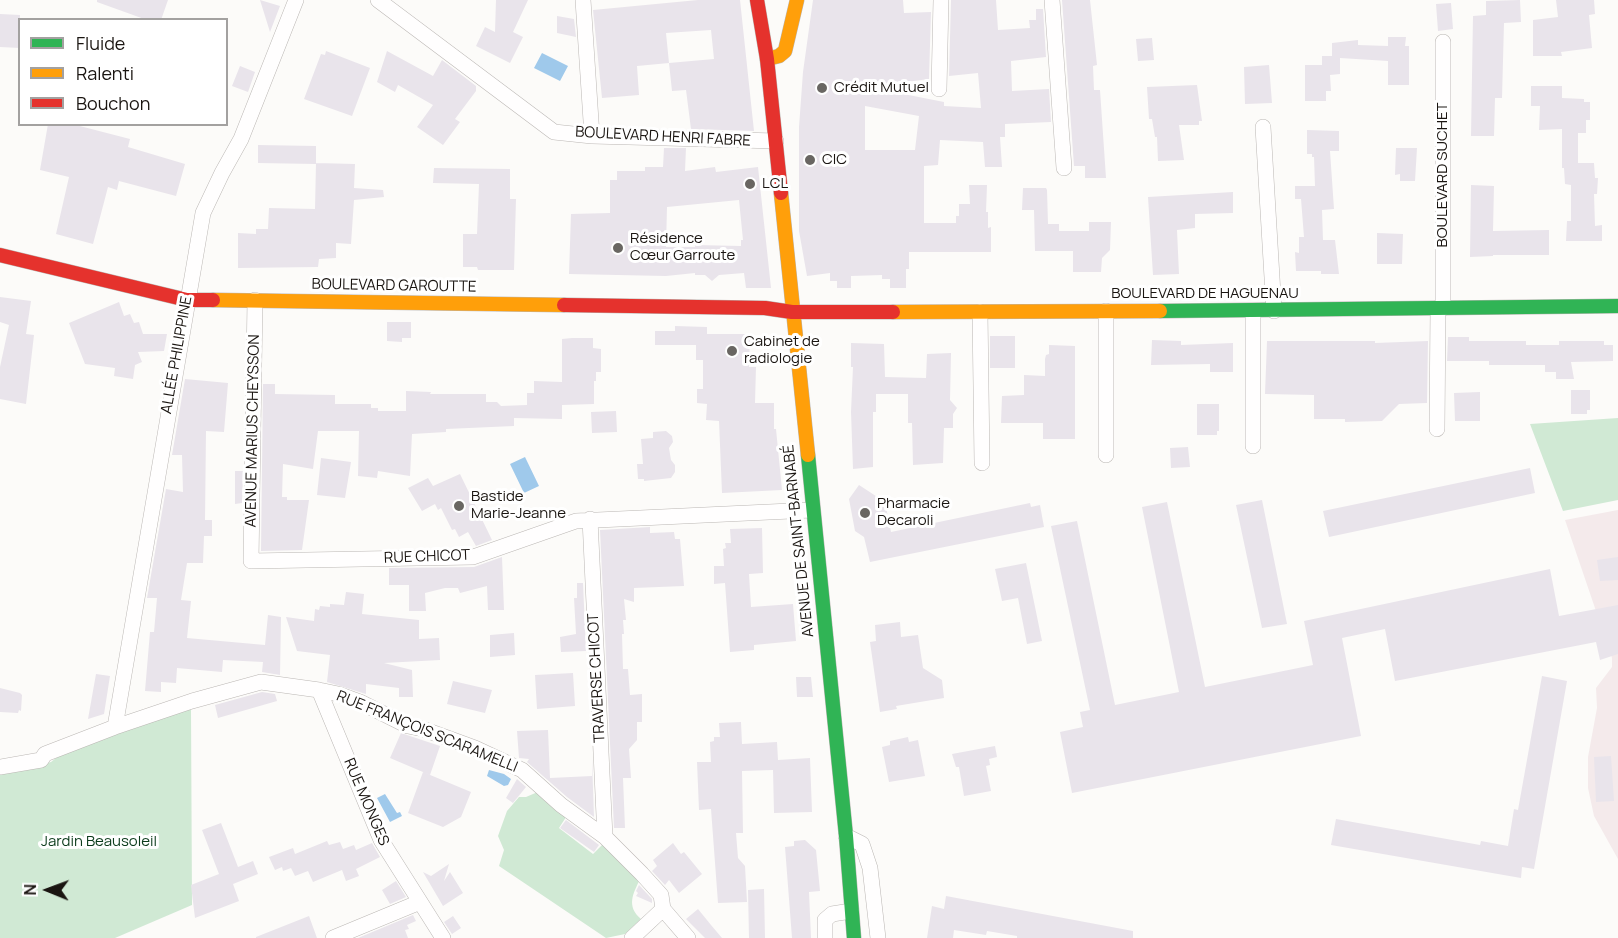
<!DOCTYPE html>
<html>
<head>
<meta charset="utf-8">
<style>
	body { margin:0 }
	#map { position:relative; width:1618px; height:938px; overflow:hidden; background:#fcfbf9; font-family:Manrope,sans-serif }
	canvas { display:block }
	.legend { position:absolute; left:18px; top:18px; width:210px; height:108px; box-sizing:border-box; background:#fff; border:2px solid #a3a1a0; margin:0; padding:8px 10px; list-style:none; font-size:18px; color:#1a1511 }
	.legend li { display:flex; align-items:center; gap:12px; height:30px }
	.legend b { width:30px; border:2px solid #a3a1a0 }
	.north { position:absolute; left:18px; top:860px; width:60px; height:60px; -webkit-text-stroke:4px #fff; paint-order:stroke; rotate:271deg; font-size:16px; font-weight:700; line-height:24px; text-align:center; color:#1a1511 }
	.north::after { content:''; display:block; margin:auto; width:21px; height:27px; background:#1a1511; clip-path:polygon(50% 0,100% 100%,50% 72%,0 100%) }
</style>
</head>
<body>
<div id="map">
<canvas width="1618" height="938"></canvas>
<ul class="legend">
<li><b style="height:8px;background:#30b455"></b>Fluide</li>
<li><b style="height:8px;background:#ff9f0a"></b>Ralenti</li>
<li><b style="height:8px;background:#e5322d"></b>Bouchon</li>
</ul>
<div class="north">N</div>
</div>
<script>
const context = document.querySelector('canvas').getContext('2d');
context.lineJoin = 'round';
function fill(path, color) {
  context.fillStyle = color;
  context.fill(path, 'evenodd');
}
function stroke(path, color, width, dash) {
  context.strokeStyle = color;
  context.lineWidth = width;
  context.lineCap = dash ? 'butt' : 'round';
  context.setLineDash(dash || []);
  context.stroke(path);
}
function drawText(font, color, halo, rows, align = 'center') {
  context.font = font + ' Manrope,sans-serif';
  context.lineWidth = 6;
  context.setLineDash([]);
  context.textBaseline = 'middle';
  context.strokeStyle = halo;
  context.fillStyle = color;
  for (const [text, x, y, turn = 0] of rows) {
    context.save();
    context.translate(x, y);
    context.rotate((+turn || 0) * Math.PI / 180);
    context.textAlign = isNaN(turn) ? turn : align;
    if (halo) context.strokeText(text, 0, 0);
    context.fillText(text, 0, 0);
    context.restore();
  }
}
fill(new Path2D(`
	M1618,510V859L1594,816L1588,788V757L1597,708L1596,688L1612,667V658L1565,520Z`), '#f4eaeb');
fill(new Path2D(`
	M1618,418V500L1563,511L1530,424Z
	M191,709L192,905L115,938H0V773L51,762L61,754L123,728Z
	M540,791L568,814L559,828L593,854L604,843L640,879C633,894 626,906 641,919L625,934L606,938L499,866L504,850L498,836L507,811L519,797H526Z`), '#d0e9d4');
fill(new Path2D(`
	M542,53L568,66L560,81L534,68Z
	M525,457L539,486L524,493L510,464Z
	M489,770L504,774L511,779L508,785L504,786L487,776Z
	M385,794L397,813L400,812L402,816L390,822L377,798Z`), '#9fc9eb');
fill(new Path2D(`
	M97,0H168L161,20H147L97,2Z
	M260,0L280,6L270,32Z
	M496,0H528L513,32L523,37L510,63L476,46L485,27L495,32Z
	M698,0H740L754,131L691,129L686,90L672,91L669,63L637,66L639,95L602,98L593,10ZM711,30L714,59L669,63L666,33Z
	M813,0H903L904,13L931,12L929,79L868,87L944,102V106L981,108L978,73L949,76L951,0H996L998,30L1030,28L1029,20H1036V9H1043L1046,57L1011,61L1012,91L1049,89L1051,122L1005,124V137H1000L1002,167H985L983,142L940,140L938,165L924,166V223H956V216H959V204H970L969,185H987L986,212H988V228L991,227V252H909V269H906V288H890V279H882V275L851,276V288H837V281H830V273L807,276L799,231V127L803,72ZM865,106L919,116L915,150H865Z
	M1062,0H1090L1097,65L1093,66L1094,90H1100L1106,178H1085V166H1074Z
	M1520,0L1521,22L1504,23L1502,98H1495L1494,136H1471L1473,16L1486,15V1Z
	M1556,0H1594L1595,14L1589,15L1592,48L1561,52L1562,56H1533V20L1558,17Z
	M1451,3L1453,29L1438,31L1436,4Z
	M0,14L20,15V48L0,47Z
	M557,16L574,19L576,37L557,33Z
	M1388,37H1406L1405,46H1409V85H1388V61L1340,58V74L1330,75L1331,91H1326V101H1305V65H1322V56H1332V43L1358,40V45L1388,46Z
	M1152,38L1154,60L1138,61L1136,39Z
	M326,51L370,68L352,116L304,99L321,54L325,55Z
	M387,51L433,76L442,60L476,86V91L455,119L460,122L443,145L417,127L433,105L398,85L395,92L377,82Z
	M1269,65L1272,103L1245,104L1244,67Z
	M240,66L255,72L248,92L232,86Z
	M1197,85L1202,121H1199V125H1179L1184,160L1158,161L1157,137H1155L1152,119H1149L1147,87Z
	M1531,86H1562V98L1584,99V102H1590V120H1586V133H1578V163H1594L1595,178H1598L1597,194H1594L1595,226L1602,225V241H1566L1567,221H1571V185L1565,184L1564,168H1562V129L1539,130L1540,106H1531Z
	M48,124H72L130,139L128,147L185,164L176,196L119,181L117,190L108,187L93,244L56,234L69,177L40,170Z
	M1307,130L1339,131V151H1330L1334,209L1322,210L1323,240H1335L1339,274H1321V271H1296L1295,252L1299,253V237H1304L1301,199H1295V186H1315L1314,157H1312V154H1307Z
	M258,145L316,146V164L258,163Z
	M664,148H686L685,171L715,167L716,172L758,167L771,288H746L744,273L719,275L712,281L705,275H695V273L666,276L569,274L571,214L610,213V180H617V171H645V167H663ZM739,200L743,240H741V246L695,245V247H666L667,207Z
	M1396,148H1417L1415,181H1400V174L1395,175Z
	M316,163L355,164L354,188L383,190L384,197L354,200L351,244L336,243V258L319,259L318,267L238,268V233L256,234V229H268L269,208L315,209Z
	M434,168L510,169V199H516L514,270H478L477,267H463V234H477L479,184L433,183Z
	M1471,185L1494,186L1493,231L1549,230V255H1493V256L1470,257Z
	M1023,188H1046L1047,190L1048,224H1059V231H1089V222H1111L1110,250L1102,258L1101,272H1073V251H1035L1034,210H1022Z
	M1233,192V213L1195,214V228L1177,230L1179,274L1153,275L1148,197Z
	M1377,233L1403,234L1402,264H1377Z
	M0,297L31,301L26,334L34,335L26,404L0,399V367L9,325L0,322Z
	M119,302L124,316L130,314L134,323L139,322L143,334H167L164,351L138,352L142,362L135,365L133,379L114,376L115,368L85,364L69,323Z
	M387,322H411V338H402V342L387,341Z
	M675,326L707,327V334H750L749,367H756L755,403H774V429H776L782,490L722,493L719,421L706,420L707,404L697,403V389H703V360H696V345H655V331H675Z
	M990,336H1015V368H990Z
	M1448,337H1469V341H1526V345H1559V341H1604V345H1613V361L1571,362L1574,379H1556V372H1545V365H1489V361H1447Z
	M572,338H593V348L601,349V372H596V381H594V404L562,405V419L514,418V426L446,429V432L412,434L410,476L378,471L377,478L358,476L359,431H318L313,469L283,464L282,497H287V500H309L302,550L261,551L263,384H275V394L335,395V404H371V408H378V411H406V391L431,392L430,394H486V402H497L501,406L527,405V393H534V381L562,382V339Z
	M1152,340L1181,341V345L1233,343V372H1210V364L1151,365Z
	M1267,341H1375V343L1428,341L1427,403L1399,404L1382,421L1345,422V419H1314V395L1265,394Z
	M851,343L884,344L885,377L926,378L927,354L951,353L950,400L957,408L953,414V428H944L943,463L913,465L912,423H908V394H876V412H873V467L853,469L851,412L853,367H851Z
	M1049,345L1075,346V439H1043V423H1001L1002,396L1024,395V375L1045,376V359L1046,355L1049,354Z
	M185,379L228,383L224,432L206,431L205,520H212V536H204L203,563H187L181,600L191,601L187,638L265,645L268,615L281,617L280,675L262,672L263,662L223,660L222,672L177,668L176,683L161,682V692L145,691L150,632H154L157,598H147L166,489L183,492L182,455H172Z
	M1571,390H1590V410H1587V414H1571Z
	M1480,392V421H1455L1454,393Z
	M1197,404H1219V431H1217V435H1197Z
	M616,411L617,432L592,433L591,412Z
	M666,431L672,436L673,442L669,448L671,460L675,465V472L671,478L644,481V479H638L637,464H643L641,439L653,438V432Z
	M1188,447L1190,467L1171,468L1170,448Z
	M321,458L351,462L345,498L317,495Z
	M1530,468L1535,493L1329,537L1323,511Z
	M235,471H243L242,503L235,504Z
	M460,474L492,540L476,546L468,532L459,537L455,529L452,530L441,508L438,510L435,504L422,511L408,488L428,478L433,486Z
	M859,485L885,502L891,532L1030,503L1031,507L1040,505L1044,527L870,562L864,537L855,531L849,499Z
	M1262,500L1287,624L1262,628L1236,505Z
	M1167,502L1205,687L1313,665L1304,621L1550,569L1559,616L1618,605V654L1600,660L1596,642L1395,681L1385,629L1342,638L1361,736L1072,793L1060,732L1083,727L1080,712L1090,710L1051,526L1077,521L1115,705L1179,692L1142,507Z
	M650,527V533L674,532L675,539H680L684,586L634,588V602L624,599L626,620H623L624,634H622L623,669H628L630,695L642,694V722H637V740L629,749L631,778H623L625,828H614L600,530Z
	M762,528L763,573L749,574L751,607L793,604L796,641L754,645V650L730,652L725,583L714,584V566H724L723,549L726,548L725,543H731L730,529Z
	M502,557L504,610H488L487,586L460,593L458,588H445L425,593L426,611H409V585H389V568L474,567Z
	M1618,557V580L1600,581L1597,560Z
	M1026,563L1042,641L1027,644L1018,598L1002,601L995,569Z
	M577,583H583L586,651L561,652L560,637L576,634L574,598H577Z
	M346,592L364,594L362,614L419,620V639L439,638L440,660L384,663L412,670L413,697H399V688L366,684V694L327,682L330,655L297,651L286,617L314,621L315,609L319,610L320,606L330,607V604L344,605Z
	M900,622L901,637L918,635L923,668L942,680L944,698L896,706L897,709L880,712L870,642L876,641L875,625Z
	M514,633L515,655L490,657V635Z
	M573,673L575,706L537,709L535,675Z
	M96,674L110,676L104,714L88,719Z
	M1542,676L1567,681L1534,869L1522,867L1521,878L1331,845L1336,819L1480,845L1481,841L1508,846L1514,809L1518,810Z
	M796,677H811L813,697H797Z
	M453,681L492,690L485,713L447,704Z
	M0,688L20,693L22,695L21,711L19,710L18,713L0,712Z
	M262,692L275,694L277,701L218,718L215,705Z
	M741,722L742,744L777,742L778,760L810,758L812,812L774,813L773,770L742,771L743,833H736L738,858L745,866L747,902L718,903L711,809L699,810L697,762H711L710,742L714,741V737H720L719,723Z
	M548,730L550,778L592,776V759L594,817L567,797L527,762L529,759L519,758L517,731Z
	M401,733L440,746L430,775L390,758Z
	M908,737L909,742L918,740L925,776L889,782L882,747L890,745V741Z
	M995,746L997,757L989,759L990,765L986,766L991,791L964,796L959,767H956L952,754Z
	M1611,756L1614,801L1596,802L1594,757Z
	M423,772L471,792L461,817L443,827L408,813Z
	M517,779L526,787L513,803L506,798Z
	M566,820L599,845L594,852L560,828Z
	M221,823L238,867L253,861L258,874L233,884L239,901L195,918L191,885L219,874L202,830Z
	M805,840L816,850L820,891L809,892L811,938H792L785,847L794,846V841Z
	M327,841L329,845L340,842L343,849L354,845L356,850L372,843L380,857L356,869L359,876L346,881L342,870L313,882L308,871L295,876L291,868L283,871L282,867L275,870L269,857L293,848L295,854Z
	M673,843L681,854L684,852L702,874L679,893L669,880L665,885L652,871L657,866L653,860Z
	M449,864L444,881L450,872L463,893L443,906L423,872L431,876Z
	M396,881L406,897L390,904L382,890Z
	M639,885L652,899V903L636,896L638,893L636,891Z
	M764,889L765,938H749L748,890Z
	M946,896L1133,931V938H1017V936L987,931L986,935L954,930L953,938H927L932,906L944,909Z
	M698,909L711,925L722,938H705L686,919Z
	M413,915L416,921L407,925L409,929L405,930L408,938H358Z
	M309,916L317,938H256V937Z
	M453,916L461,928L452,934L444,922Z`), '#e9e4eb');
const street = new Path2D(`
	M378,0L554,132L592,136L776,141
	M583,0L592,136
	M1052,0L1064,168
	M1443,42V308
	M939,89L941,0
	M1263,127L1274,311
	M255,300L251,561L473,557L576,521L812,510
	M980,312L982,463
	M1437,429L1438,308
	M1253,446V311
	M1106,455V311
	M590,519L605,837
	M319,690L381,840L443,938
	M115,727L203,213L222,173L241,139L296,0
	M0,767L41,760L45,754L115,727L192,701L261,682L319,690L338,694L360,702L408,726L423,729L475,748L522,770L561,805L605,837L642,874L661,895L663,909L688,938
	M846,836L862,844L870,868L878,938
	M333,938L420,902
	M632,938L663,909
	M825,938V920L832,914L851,911`);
const fast = new Path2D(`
	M1160,311L1618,306
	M808,455L846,836L854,938`);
const slow = new Path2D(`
	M767,59L779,56L785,51L797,0
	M781,193L808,455
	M213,300L564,305
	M893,312L1160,311`);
const jam = new Path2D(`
	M757,0L767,59L781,193
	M0,255L187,300H213
	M564,305L765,308L792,312H893`);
stroke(street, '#bbb7b4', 16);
stroke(fast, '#bbb7b4', 15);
stroke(slow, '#bbb7b4', 15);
stroke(jam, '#bbb7b4', 15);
stroke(street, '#fffefe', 15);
stroke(fast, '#30b455', 14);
stroke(slow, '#ff9f0a', 14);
stroke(jam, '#e5322d', 14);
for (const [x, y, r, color] of [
	[822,88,6,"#696662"],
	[810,160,6,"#696662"],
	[750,184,6,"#696662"],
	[618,248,6,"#696662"],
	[732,351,6,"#696662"],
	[459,506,6,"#696662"],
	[865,513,6,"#696662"]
]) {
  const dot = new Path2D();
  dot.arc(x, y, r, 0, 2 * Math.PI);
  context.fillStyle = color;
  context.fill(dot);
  stroke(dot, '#fff', 2);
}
drawText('15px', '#1a1511', '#fff', [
	["Crédit Mutuel",834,88],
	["CIC",822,160],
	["LCL",762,184],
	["Résidence",630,239],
	["Cœur Garroute",630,256],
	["Cabinet de",744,342],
	["radiologie",744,359],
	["Bastide",471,497],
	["Marie-Jeanne",471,514],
	["Pharmacie",877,504],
	["Decaroli",877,521]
], 'left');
drawText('15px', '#1a1511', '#fff', [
	["BOULEVARD HENRI FABRE",663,137,3],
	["BOULEVARD SUCHET",1443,175,-90],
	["BOULEVARD GAROUTTE",394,286,1],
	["BOULEVARD DE HAGUENAU",1205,294],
	["ALLÉE PHILIPPINE",177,355,-80],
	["AVENUE MARIUS CHEYSSON",253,431,-89],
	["AVENUE DE SAINT-BARNABÉ",799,541,-96],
	["RUE CHICOT",427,557,-2],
	["TRAVERSE CHICOT",597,678,-93],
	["RUE FRANÇOIS SCARAMELLI",427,732,22],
	["RUE MONGES",366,802,67]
]);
drawText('15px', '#0b3b1b', '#fff', [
	["Jardin Beausoleil",99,842]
]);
</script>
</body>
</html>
